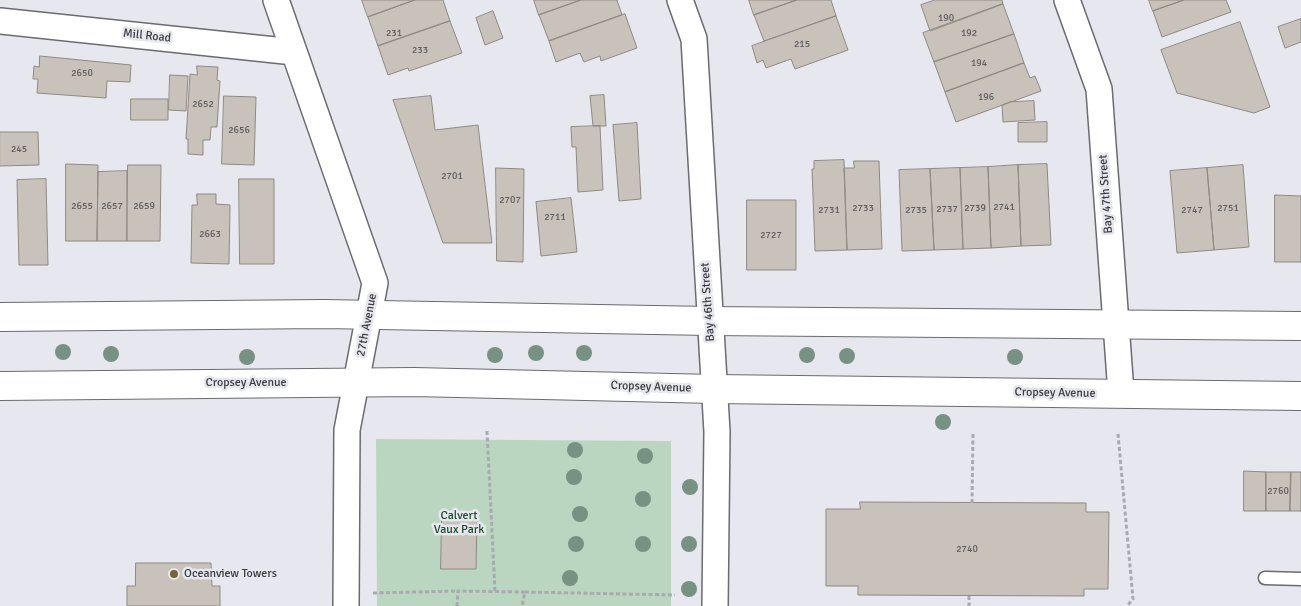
<!DOCTYPE html>
<html>
<head>
<meta charset="utf-8">
<style>
	body { margin:0 }
	canvas { display:block; background:#e7e7ef }
</style>
</head>
<body>
<canvas width="1301" height="606"></canvas>
<script>
const context = document.querySelector('canvas').getContext('2d');
context.lineJoin = 'round';
function fill(path, color) {
  context.fillStyle = color;
  context.fill(path, 'evenodd');
}
function stroke(path, color, width, dash) {
  context.strokeStyle = color;
  context.lineWidth = width;
  context.lineCap = dash ? 'butt' : 'round';
  context.setLineDash(dash || []);
  context.stroke(path);
}
function drawText(font, color, halo, rows, align = 'center') {
  context.font = font + ' Signika,sans-serif';
  context.lineWidth = 5;
  context.setLineDash([]);
  context.textBaseline = 'middle';
  context.strokeStyle = halo;
  context.fillStyle = color;
  for (const [text, x, y, turn = 0] of rows) {
    context.save();
    context.translate(x, y);
    context.rotate((+turn || 0) * Math.PI / 180);
    context.textAlign = isNaN(turn) ? turn : align;
    if (halo) context.strokeText(text, 0, 0);
    context.fillText(text, 0, 0);
    context.restore();
  }
}
fill(new Path2D(`
	M376,439L671,441V606H377Z`), '#bbd6c0');
const building = new Path2D(`
	M362,0H415L368,17Z
	M415,0H443L450,21L378,46L368,17Z
	M534,0H581L539,15Z
	M581,0H617L622,15L549,41L539,15Z
	M749,0H797L754,15Z
	M797,0H831L836,16L764,41L754,15Z
	M935,0H1002L1003,4L930,31L921,5Z
	M1149,0H1184L1153,11Z
	M1184,0H1226L1231,12L1162,37L1153,11Z
	M1003,4L1014,34L934,62L923,33Z
	M493,11L503,38L485,45L476,18Z
	M625,14L637,48L601,61L600,56L584,62L580,53L556,62L549,41Z
	M836,16L848,50L795,69L791,59L766,68L763,60L757,63L752,46Z
	M1301,19V42L1285,48L1278,27Z
	M450,21L462,53L409,71L408,68L388,75L378,46Z
	M1240,22L1270,107L1254,113L1177,93L1161,50Z
	M1014,34L1024,63L945,92L934,62Z
	M40,56L131,65L130,82L107,81L106,98L37,93L38,79H33L34,66L39,67Z
	M1024,63L1030,78L1035,76L1041,91L956,122L945,92Z
	M197,66L218,67L217,80L220,81L217,127H211L210,140H203V155L188,154V139H186L190,74L197,75Z
	M170,75L188,76L186,111L169,110Z
	M604,95L606,126H593L590,96Z
	M224,96L256,97L254,165L222,164Z
	M431,96L435,130L478,125L492,243H443L393,100Z
	M131,99H168V120H131Z
	M1034,101L1035,120L1003,122L1002,105L1010,102Z
	M1047,122V142H1018V123Z
	M637,123L641,199L619,201L613,125Z
	M600,126L603,190L578,192L576,147H572L571,127Z
	M0,132H38L39,165L0,166Z
	M844,160L847,250L815,251L812,169H814V161Z
	M854,161H879L882,249L847,250L844,168H854Z
	M66,164L98,165L97,241H66Z
	M1047,164L1051,245L1021,246L1018,165Z
	M128,165H161L160,241H127Z
	M1018,165L1021,246L991,248L988,167Z
	M1243,165L1249,247L1214,250L1207,168Z
	M988,167L991,248L963,249L960,168Z
	M496,168L524,169L523,262L497,261Z
	M960,168L963,249L934,250L930,169Z
	M1207,168L1214,250L1177,253L1170,171Z
	M930,169L934,250L902,251L899,170Z
	M127,171V241H97L98,172Z
	M46,179L48,265H19L17,180Z
	M239,179H274V264H240Z
	M197,194H216V204L230,205L229,264L191,263L192,205H197Z
	M1275,195L1301,196V262H1275Z
	M571,198L577,252L541,256L536,202Z
	M747,200H796V270H747Z
	M1244,471L1266,472V511H1244Z
	M1266,472H1291L1290,511H1266Z
	M1291,472H1301V511H1290Z
	M860,502L1086,503V512H1109L1108,589H1084V596L858,595V586H826V509H860Z
	M442,518H477L476,569H441Z
	M136,563H211L212,586H220V606H127V586H135Z`);
fill(building, '#c8c2bb');
stroke(building, '#8f8983', 1);
const service = new Path2D(`
	M1265,578L1301,579`);
const minor = new Path2D(`
	M276,0L375,283L347,430L346,606
	M680,0L694,39L717,432L715,606
	M1067,0L1099,89L1121,393
	M0,21L294,52`);
const secondary = new Path2D(`
	M0,317L324,314L709,321L1301,326
	M0,386L414,382L714,389L1301,396`);
stroke(service, '#6a6a71', 15);
stroke(minor, '#6a6a71', 28);
stroke(secondary, '#6a6a71', 30);
stroke(new Path2D(`
	M487,431L495,592
	M1118,434L1133,599L1127,606
	M972,503L973,433
	M525,592L675,595
	M373,593L458,591
	M969,596V606
	M457,606L458,591L525,592L522,606`), '#a9a9b0', 3, [4, 2.5]);
stroke(service, '#fff', 12);
stroke(minor, '#fff', 25);
stroke(secondary, '#fff', 28);
context.fillStyle = '#779183';
for (const [x, y] of [
	[63,352],
	[536,353],
	[584,353],
	[111,354],
	[495,355],
	[807,355],
	[847,356],
	[247,357],
	[1015,357],
	[943,422],
	[575,450],
	[645,456],
	[574,477],
	[690,487],
	[643,499],
	[580,514],
	[576,544],
	[643,544],
	[689,544],
	[570,578],
	[689,589]
]) {
  context.beginPath();
  context.arc(x, y, 8, 0, 2 * Math.PI);
  context.fill();
}
for (const [x, y, r, color] of [
	[174,574,5,"#776634"]
]) {
  const dot = new Path2D();
  dot.arc(x, y, r, 0, 2 * Math.PI);
  context.fillStyle = color;
  context.fill(dot);
  stroke(dot, '#e7e7ef', 2);
}
drawText('10px', '#5e5c5d', null, [
	["190",946,18],
	["231",394,33],
	["192",969,33],
	["215",802,44],
	["233",420,50],
	["194",979,63],
	["2650",82,73],
	["196",986,97],
	["2652",203,104],
	["2656",239,130],
	["245",19,149],
	["2701",452,176],
	["2707",510,200],
	["2655",82,206],
	["2657",112,206],
	["2659",144,206],
	["2741",1004,207],
	["2733",863,208],
	["2739",975,208],
	["2751",1228,208],
	["2737",947,209],
	["2731",829,210],
	["2735",916,210],
	["2747",1192,210],
	["2711",555,217],
	["2663",210,234],
	["2727",771,235],
	["2760",1278,491],
	["2740",967,549]
]);
drawText('12px', '#3b3a3e', '#e7e7ef', [
	["Mill Road",147,36,6],
	["Bay 47th Street",1106,194,-94],
	["Bay 46th Street",708,302,-94],
	["27th Avenue",367,325,-79],
	["Cropsey Avenue",246,383],
	["Cropsey Avenue",651,387,2],
	["Cropsey Avenue",1055,393,1]
]);
drawText('12px', '#1c4a2a', '#e7e7ef', [
	["Calvert",459,516],
	["Vaux Park",459,530]
]);
drawText('12px', '#3b3a3e', '#e7e7ef', [
	["Oceanview Towers",184,574]
], 'left');
</script>
</body>
</html>
